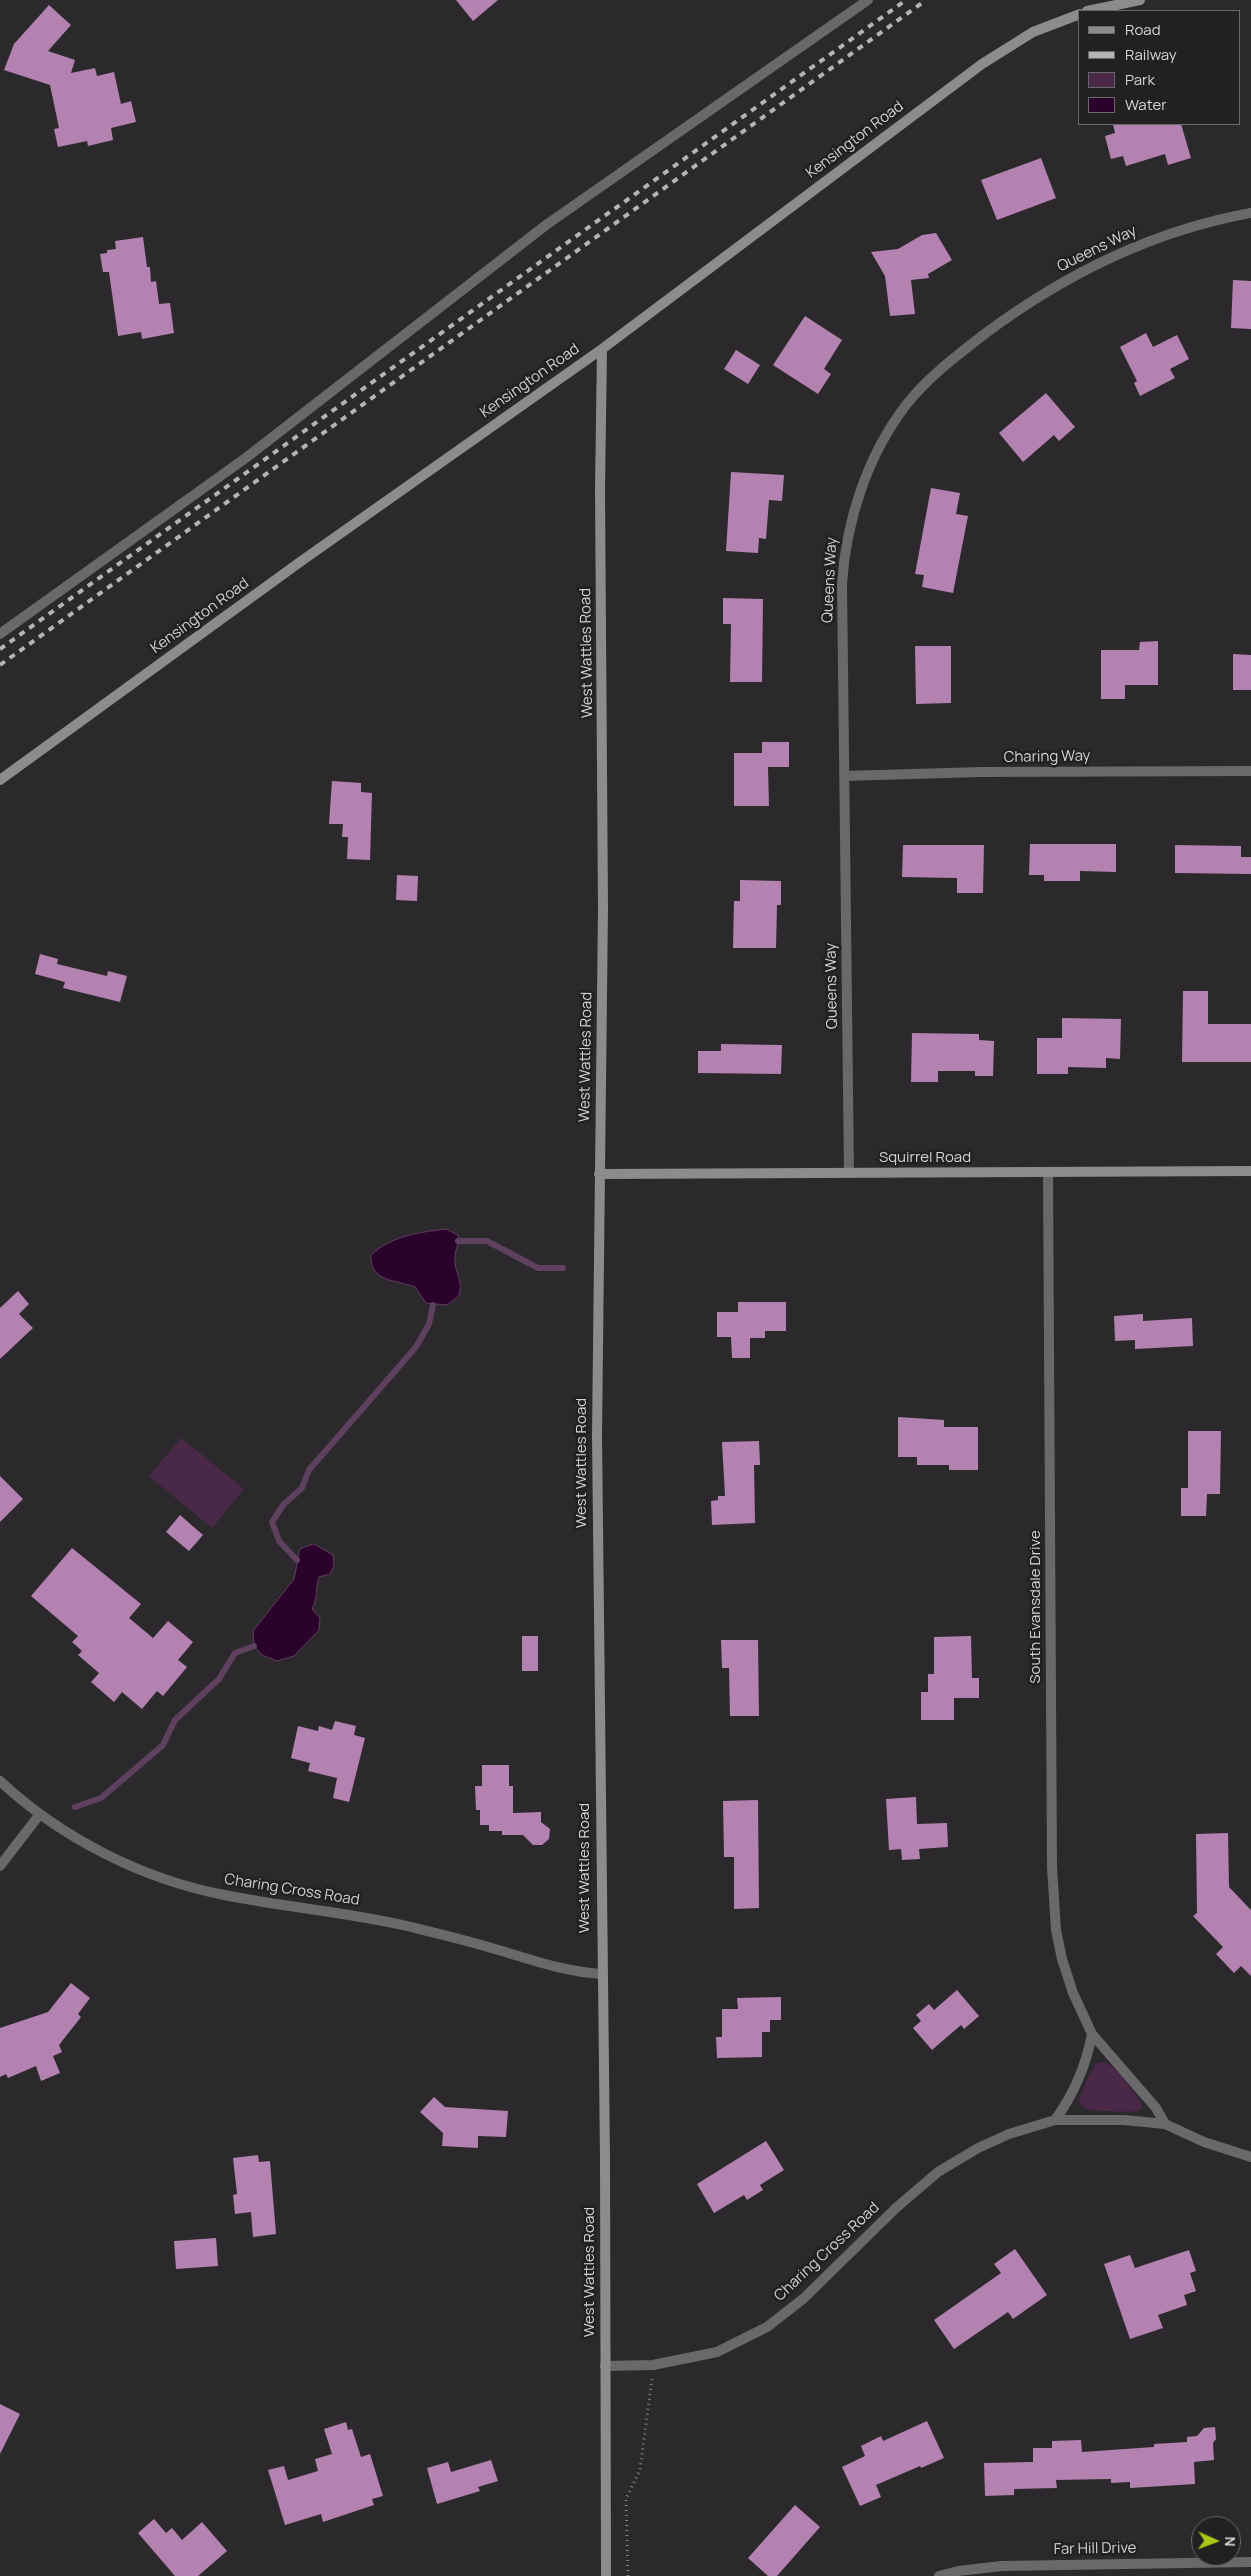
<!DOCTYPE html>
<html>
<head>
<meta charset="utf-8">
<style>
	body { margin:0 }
	#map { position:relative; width:1251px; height:2576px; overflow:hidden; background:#2c292c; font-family:Manrope,sans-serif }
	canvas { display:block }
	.legend { position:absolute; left:1078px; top:10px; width:162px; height:115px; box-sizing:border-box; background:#232022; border:1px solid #6a686a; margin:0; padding:6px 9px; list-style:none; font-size:15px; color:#d5d3d5 }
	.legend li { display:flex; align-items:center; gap:10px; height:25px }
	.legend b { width:25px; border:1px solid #6a686a }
	.north { position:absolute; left:1191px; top:2516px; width:50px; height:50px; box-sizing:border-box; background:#232022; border:1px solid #6a686a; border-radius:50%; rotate:92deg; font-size:14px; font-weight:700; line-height:20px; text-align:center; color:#d5d3d5 }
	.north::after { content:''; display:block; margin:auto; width:18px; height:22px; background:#abc614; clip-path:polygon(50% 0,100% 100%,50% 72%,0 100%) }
</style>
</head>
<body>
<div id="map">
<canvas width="1251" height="2576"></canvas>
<ul class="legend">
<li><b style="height:6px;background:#8d8b8d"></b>Road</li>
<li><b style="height:6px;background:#b5b3b5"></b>Railway</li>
<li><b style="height:14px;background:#4a2848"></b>Park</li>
<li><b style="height:14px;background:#2b022b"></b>Water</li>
</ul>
<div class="north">N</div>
</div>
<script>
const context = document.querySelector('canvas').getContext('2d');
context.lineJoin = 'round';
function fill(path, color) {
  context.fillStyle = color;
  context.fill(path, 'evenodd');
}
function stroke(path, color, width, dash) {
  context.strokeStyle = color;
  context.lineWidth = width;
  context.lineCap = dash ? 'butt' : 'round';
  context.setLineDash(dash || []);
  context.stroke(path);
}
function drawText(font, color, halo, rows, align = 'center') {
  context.font = font + ' Manrope,sans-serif';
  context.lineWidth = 5;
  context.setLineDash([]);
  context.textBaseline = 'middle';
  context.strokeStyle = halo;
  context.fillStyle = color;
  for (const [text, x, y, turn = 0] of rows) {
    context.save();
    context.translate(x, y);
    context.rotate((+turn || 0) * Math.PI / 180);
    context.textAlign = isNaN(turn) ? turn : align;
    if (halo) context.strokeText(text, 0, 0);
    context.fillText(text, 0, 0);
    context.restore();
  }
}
fill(new Path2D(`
	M181,1438L244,1489L212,1528L149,1476Z
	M1104,2062C1114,2064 1140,2097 1142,2107L1139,2111C1132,2112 1091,2112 1085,2108C1082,2107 1081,2104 1079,2102C1082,2089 1089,2076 1095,2064Z`), '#4a2848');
const water = new Path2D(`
	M446,1229L458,1235C459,1248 455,1248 455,1258C454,1273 465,1282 458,1297L447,1305L426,1303L415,1287C395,1279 370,1283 371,1255C391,1236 420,1232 446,1229Z
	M314,1544L333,1555L334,1566L330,1574L319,1577C315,1589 318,1599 312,1609L320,1618L319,1630L294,1656L277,1661L262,1655L254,1646L253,1631L294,1579L300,1549Z`);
fill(water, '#2b022b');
stroke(water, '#5e415e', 1);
stroke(new Path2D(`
	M458,1241H487L538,1268H563
	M297,1560L279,1541L272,1522L284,1504L302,1488L309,1470L416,1347L429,1324L433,1305
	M75,1807L101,1798L163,1745L175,1720L219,1679L235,1653L254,1646`), '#5e415e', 6);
fill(new Path2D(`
	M456,0H498L473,21Z
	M49,5L71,25L48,51L75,60L71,73L95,68L97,76L114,72L121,104L131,101L136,122L111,128L113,140L88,146L87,141L58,147L54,129L59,128L50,85L4,70L14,44Z
	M1113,124H1181L1191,158L1168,165L1165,154L1126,166L1123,156L1111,159L1105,136L1115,133Z
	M1041,158L1056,198L997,220L981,180Z
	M936,233L952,260L928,274L929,278L911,280L915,314L890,316L885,276L871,252L898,249L922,235Z
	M143,237L147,267H150L151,282L156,281L159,304L170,303L174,333L142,339L141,332L118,336L109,272H103L100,254L107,253V250L116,249L115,241Z
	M1233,280L1251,281V329L1231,328Z
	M805,316L842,340L824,369L831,374L818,394L773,365Z
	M1146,333L1153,347L1177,335L1189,359L1170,369L1175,378L1140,396L1134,383L1137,381L1120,347Z
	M736,350L760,365L748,384L724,369Z
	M1046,393L1075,427L1059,441L1054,435L1023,462L999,433Z
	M731,472L784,475L782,501L769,500L766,539L759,538L758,553L726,551Z
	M931,488L960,493L956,514L968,516L953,593L922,587L924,575L915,574Z
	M723,598L763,599L762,682H730L731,624H723Z
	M1158,641V685H1125V699H1101V650H1139L1140,642Z
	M915,646H951V703L916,704Z
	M1233,654L1251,655V690H1233Z
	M762,742H789V767H768L769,806H734V753H762Z
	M332,781L361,783V792L372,793L370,860L347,859L348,837H342L343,824H329Z
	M1030,844H1116V872L1080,871V881H1044V875H1029Z
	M903,845H984L983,893H957V878L902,877Z
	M1175,845L1241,846V857H1251V874L1175,873Z
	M397,875L418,876L417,901L396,900Z
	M740,880L781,881V905H777L776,948H733L734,901H740Z
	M40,954L58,959L57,964L107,976L108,971L127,976L120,1002L63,988L65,982L35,974Z
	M1183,991H1208V1024H1251V1062H1182Z
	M1062,1018L1121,1019L1120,1059L1106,1058V1068L1068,1067V1074H1037V1038H1062Z
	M912,1033L979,1034V1040L994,1041L993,1076H975V1071H938V1082H911Z
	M721,1044L782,1045L781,1074L698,1073V1051H721Z
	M18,1291L29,1304L19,1314L33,1328L0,1359V1308Z
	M738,1302H786V1331H765V1338H750V1358H732L731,1337H717V1312H738Z
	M1143,1314V1321L1192,1318L1193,1346L1135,1349V1340L1115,1341L1114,1316Z
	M898,1417L944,1420V1427H978V1470H949V1465H917V1457H898Z
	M1188,1431H1221L1220,1494H1207L1206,1516H1181V1488H1188Z
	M759,1441L760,1465H754L755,1523L712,1525L711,1501L718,1500V1496H725L722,1442Z
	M0,1476L23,1499L0,1522Z
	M180,1515L203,1535L189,1551L166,1532Z
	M72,1548L141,1604L129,1618L153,1638L168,1621L193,1642L178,1660L187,1667L163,1696L157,1691L142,1709L122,1692L114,1702L91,1682L99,1673L78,1655L82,1651L72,1642L78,1636L31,1596Z
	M522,1636H538V1671H522Z
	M971,1636L972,1678H979V1698H954V1720H921V1692H928V1674H934V1637Z
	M721,1640H758L759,1716H730L729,1668H722Z
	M335,1721L356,1726L354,1735L365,1738L349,1802L333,1798L337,1778L308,1771L310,1763L291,1758L298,1726L318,1731L319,1726L332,1730Z
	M482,1765H509V1786H513V1813L541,1812V1822L550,1829L549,1839L542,1845H533L523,1835H502V1831H489V1825H480V1810H476L475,1786H482Z
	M916,1797L917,1824L947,1823L948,1847L919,1849L920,1859L902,1860L901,1849L889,1850L886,1799Z
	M758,1800L759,1908L734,1909V1857H724L723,1801Z
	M1228,1833L1229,1887L1251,1910V1976L1241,1966L1234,1973L1216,1954L1223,1947L1193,1916L1197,1913L1196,1834Z
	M71,1983L90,1998L78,2014L81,2017L59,2045L62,2052L53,2056L60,2073L41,2081L36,2066L8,2078L6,2074L0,2077V2028L48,2012Z
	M957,1990L979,2016L964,2029L961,2025L932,2050L913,2028L921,2021L916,2015L929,2004L934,2010Z
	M781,1997V2020H770V2032H762V2057L717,2058L716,2037H722V2009H738L737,1998Z
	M434,2097L445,2107L508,2111L506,2137L478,2136V2148L442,2146L443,2133L420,2112Z
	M766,2141L784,2170L760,2185L763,2190L747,2200L744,2195L714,2213L697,2184Z
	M258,2155L259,2162L270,2161L276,2234L253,2237L251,2212L235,2214L233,2195L237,2194L233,2158Z
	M216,2238L218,2266L176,2269L174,2241Z
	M1015,2249L1047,2295L1013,2319L1008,2312L954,2349L934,2320L1001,2273L994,2264Z
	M1189,2250L1196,2271L1190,2273L1196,2291L1184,2295L1187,2305L1158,2315L1163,2328L1130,2339L1104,2264L1130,2255L1135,2268Z
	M0,2404L20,2414L0,2454Z
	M927,2421L944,2458L921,2468L920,2466L876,2485L881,2497L860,2506L842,2467L865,2456L861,2446L881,2436L883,2441Z
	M346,2422L348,2430L352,2429L361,2457L370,2454L383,2496L372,2499L374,2505L323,2522L321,2514L285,2525L268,2470L284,2466L288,2480L318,2471L315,2459L332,2454L324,2429Z
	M1215,2427L1216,2439L1213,2443L1214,2460L1194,2462L1195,2484L1130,2488V2482L1111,2483V2479L1056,2480L1057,2488L1014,2489V2495L985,2496L984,2463L1033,2462V2448H1052V2441L1081,2440L1082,2452L1154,2447V2444L1187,2442V2437L1197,2436L1204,2428Z
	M491,2460L498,2481L478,2487L480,2491L437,2504L427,2468L448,2462L451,2472Z
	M795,2505L820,2527L777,2576H768L748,2558Z
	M154,2519L166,2533L172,2528L182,2540L202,2522L227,2551L198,2576H175L138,2533Z`), '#b482b0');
stroke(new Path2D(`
	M628,2576L626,2499L640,2470L652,2378`), '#828082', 3, [1, 4]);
stroke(new Path2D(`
	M0,634L247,457L546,225L868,0`), '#6a686a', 10);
stroke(new Path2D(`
	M844,776L981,772L1251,771
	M1048,1172L1052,1867L1056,1930L1062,1959L1073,1993L1092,2034L1156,2108L1165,2124
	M849,1173L842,584C846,521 867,456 906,405C927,378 955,357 982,336C1063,275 1151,231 1251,213
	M0,1781C61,1838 142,1879 224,1895C284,1907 346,1912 407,1926C436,1933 466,1940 495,1949C533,1960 561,1971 601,1974
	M0,1866L40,1814
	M1055,2120C1074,2094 1086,2066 1092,2034
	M605,2366L653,2365L717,2352L767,2327L803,2299L897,2207L938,2172L978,2148L1009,2134L1055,2120H1124L1165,2124L1204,2142L1251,2157
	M939,2576L958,2571L1002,2566L1251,2562`), '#6a686a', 10);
stroke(new Path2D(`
	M1087,11L1140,0
	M602,349L600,490L603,908L597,1435L605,2159L606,2576
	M0,780L300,562L602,349L982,64L1033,32L1080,14
	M599,1174L1251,1171`), '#8d8b8d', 10);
stroke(new Path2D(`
	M0,649L906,0
	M0,665L926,0`), '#b5b3b5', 4, [6, 6]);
drawText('15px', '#d5d3d5', '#232022', [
	["Kensington Road",855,140,-37],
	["Queens Way",1097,249,-26],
	["Kensington Road",530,381,-35],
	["Queens Way",830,580,-87],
	["Kensington Road",200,616,-36],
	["West Wattles Road",587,653,-91],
	["Charing Way",1047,757,-1],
	["Queens Way",832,986,-91],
	["West Wattles Road",586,1057,-89],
	["Squirrel Road",925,1158],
	["West Wattles Road",582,1463,-90],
	["South Evansdale Drive",1036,1607,-90],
	["West Wattles Road",585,1868,-90],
	["Charing Cross Road",292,1890,9],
	["Charing Cross Road",827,2252,-43],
	["West Wattles Road",590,2272,-90],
	["Far Hill Drive",1095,2549,-1]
]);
</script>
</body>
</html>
